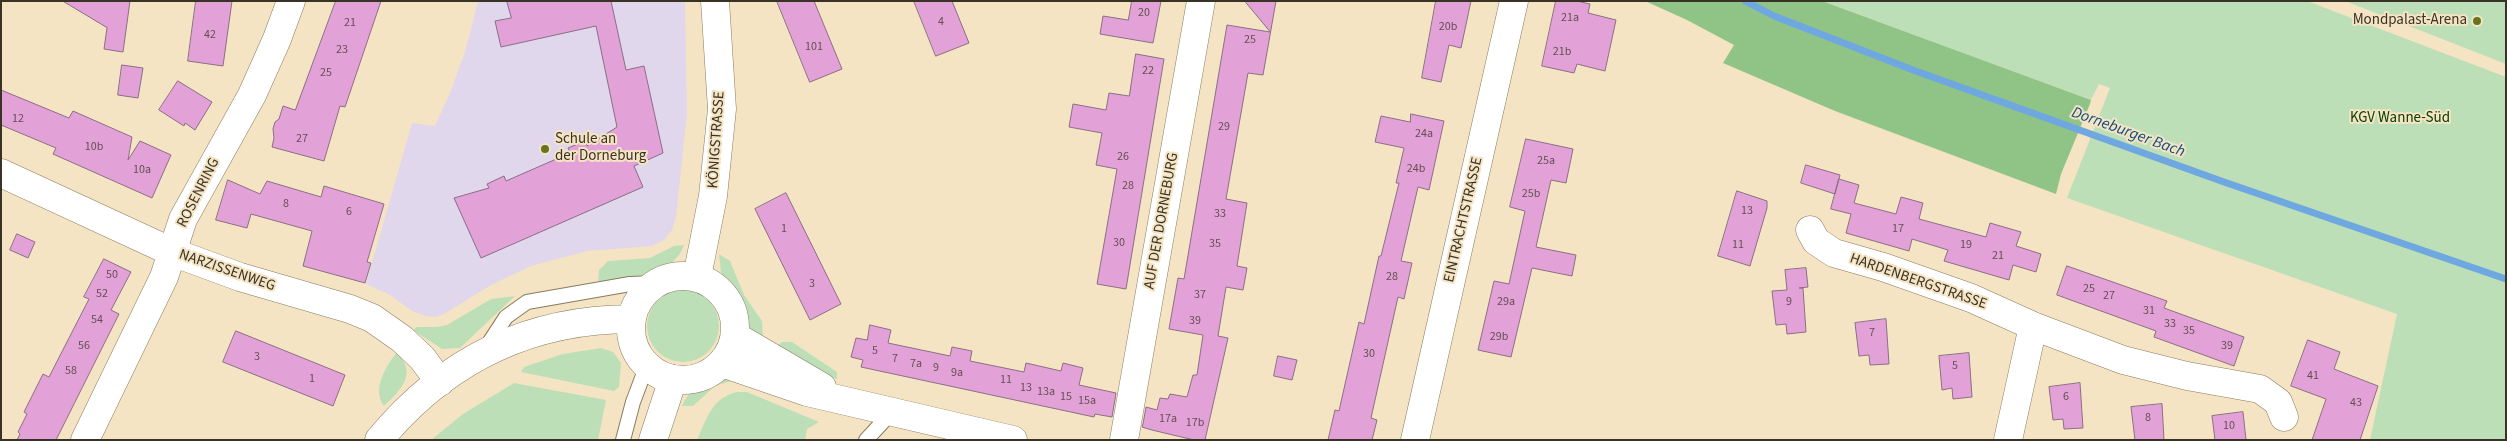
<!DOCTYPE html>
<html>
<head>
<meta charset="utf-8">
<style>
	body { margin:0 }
	#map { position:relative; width:2507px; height:441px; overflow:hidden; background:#f4e4c3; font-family:"Source Sans 3",sans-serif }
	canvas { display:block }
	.frame { position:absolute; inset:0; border:2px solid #393326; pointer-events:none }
</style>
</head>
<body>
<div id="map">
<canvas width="2507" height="441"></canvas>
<div class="frame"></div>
</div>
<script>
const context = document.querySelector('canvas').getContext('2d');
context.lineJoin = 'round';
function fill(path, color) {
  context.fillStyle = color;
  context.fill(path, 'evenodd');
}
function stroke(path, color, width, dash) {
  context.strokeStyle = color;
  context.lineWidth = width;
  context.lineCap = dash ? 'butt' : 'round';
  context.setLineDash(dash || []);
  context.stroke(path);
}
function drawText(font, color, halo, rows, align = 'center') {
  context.font = font + ' "Source Sans 3",sans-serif';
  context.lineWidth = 4;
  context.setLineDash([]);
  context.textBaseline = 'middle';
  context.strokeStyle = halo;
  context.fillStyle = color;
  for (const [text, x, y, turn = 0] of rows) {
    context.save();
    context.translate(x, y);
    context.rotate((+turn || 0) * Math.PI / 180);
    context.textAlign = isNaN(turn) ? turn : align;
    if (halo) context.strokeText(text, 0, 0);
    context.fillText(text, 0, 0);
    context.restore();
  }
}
fill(new Path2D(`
	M478,1H685L687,113L676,217L672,230L664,240L652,246L587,251L531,266L491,285L444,314L436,317L425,316L412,311L390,295L366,284L412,123L435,126L450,93L465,52Z`), '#e0d7ec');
fill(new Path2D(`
	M1822,1H2307L2506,77V440H2370L2397,314L2067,198L2110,88L2099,84L2091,100Z
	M2345,1H2506V64Z
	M684,245C673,278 627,277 598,282L599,270L608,261L650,258L674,246Z
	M719,254L730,261L744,295L762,321L763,340L745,326L740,305L721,273Z
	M647 326a36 36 0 1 1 72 0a36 36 0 1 1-72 0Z
	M515,296L460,348L442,349L413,330L417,327H437L447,325L491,299Z
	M782,342H792L837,372V379L822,374L775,347Z
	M601,348L613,352L621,363L619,387L614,391L521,372L524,367L563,354Z
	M397,352C417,374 402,389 384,406C371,389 387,365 397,352Z
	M725,375L734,380L715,386L693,406H682C690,387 706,380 725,375Z
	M514,383L606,400L598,440H431L463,414Z
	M738,392H747L819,422L807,429L805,440H697C707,418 712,397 738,392Z`), '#bddfb7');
fill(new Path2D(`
	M1645,1H1822L2091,100L2090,104L2061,174L2056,194L1835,111L1723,63L1734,45L1687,20Z`), '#90c486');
stroke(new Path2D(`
	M1745,1L1774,16L1913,70L2224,182L2506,279`), '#6fa7e0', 7);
const building = new Path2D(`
	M63,1H130L123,52L104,49L107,28Z
	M196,1H232L223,66L188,61Z
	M336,1H381L345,107L340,106L324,161L272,147L274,138L273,129L275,122L279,119L283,106L295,110Z
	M507,1H611L626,70L644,66L663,153L634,166L643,187L481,258L454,198L489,188L487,184L504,176L506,181L570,153L568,148L585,141L587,146L617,127L596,26L501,47L495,21L511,18Z
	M777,1H814L842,69L810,82Z
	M914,1H952L969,43L936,56Z
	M1132,1H1161L1153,43L1100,34L1103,16L1128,20Z
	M1245,1H1276L1263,75L1248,73L1226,199L1247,203L1237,266L1247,268L1243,290L1226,287L1218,336L1228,338L1205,440H1194L1152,430L1142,427L1143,424L1146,407L1157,410L1160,398L1168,399L1170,394L1187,397L1193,375H1197L1203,335L1169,329L1178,278L1184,279L1227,25L1270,32Z
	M1436,1H1471L1461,48L1449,45L1441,82L1422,78Z
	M1556,1H1577L1590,4L1588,13L1616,20L1605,71L1577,64L1574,73L1542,66Z
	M1136,54L1164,59L1126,289L1097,284L1117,169L1096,165L1102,133L1069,127L1073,104L1106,110L1109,93L1129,96Z
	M122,65L143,68L138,98L118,95Z
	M178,81L212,102L195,130L185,123L184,126L159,110Z
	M1,90L69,118L73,111L132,137L128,160L140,141L171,155L152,198L53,154L56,148L1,125Z
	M1411,114L1444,121L1429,190L1418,187L1401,261L1412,263L1404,299L1398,297L1371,418L1377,420L1372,440H1328L1335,410L1339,411L1359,322L1364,324L1379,256H1381L1399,183H1396L1404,148L1375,142L1381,116L1410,122Z
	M1526,139L1573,149L1566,183L1551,180L1536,247L1576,255L1572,276L1532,268L1511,357L1478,350L1494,281L1509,284L1525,211L1510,207Z
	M1806,165L1840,175L1835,194L1801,183Z
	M1839,179L1859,185L1854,203L1896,214L1901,197L1923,203L1919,219L1986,237L1990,223L2021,232L2016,246L2041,254L2036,272L2013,265L2009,280L1944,261L1948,250L1912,239L1909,251L1846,233L1851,214L1831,209Z
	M228,180L260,194L267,181L321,197L324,186L384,204L367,262L371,263L365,283L303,266L312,231L251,214L247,228L216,220Z
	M1737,191L1767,201V208L1750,266L1718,256Z
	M786,193L841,304L810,320L755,209Z
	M17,234L35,242L28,258L10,250Z
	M104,259L131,272L111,310L119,314L56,440H17L20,434L18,432L27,414L24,412L43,374L49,377L89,299L84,297Z
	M2067,266L2167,301L2164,308L2244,337L2234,366L2154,337L2156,331L2057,295Z
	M1806,268L1808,287L1799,288H1803L1806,332L1787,334L1786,324L1776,325L1772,291L1787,290L1785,270Z
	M1886,319L1889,364L1870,365L1869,355L1859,356L1855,323Z
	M870,325L891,330L888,343L950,356L952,347L972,351L970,361L1024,372L1026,363L1061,371L1063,363L1083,368L1079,385L1116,393L1112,417L1095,414L1094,417L861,367L863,360L851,357L856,338L867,340Z
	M236,331L345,375L333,406L223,362Z
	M2308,340L2340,352L2334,369L2378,386L2360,440H2312L2326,399L2291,386Z
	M1969,353L1972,397L1953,399L1952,388L1942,390L1939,356Z
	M1278,356L1297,360L1292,380L1274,376Z
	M2080,383L2083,428L2064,429L2063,419L2053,420L2049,387Z
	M2162,404L2164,440H2135L2131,407Z
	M2243,412L2246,440H2215L2212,416Z`);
fill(building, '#e3a2d7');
stroke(building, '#8a6e84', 1);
const lane = new Path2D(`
	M485,349L506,317L527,302L630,284L656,283
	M623,440L633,402L647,365
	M866,440L891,413`);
const street = new Path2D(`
	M1,173L172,252L240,277L350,309L372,318L402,339L422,358L440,382
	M1810,230L1816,241L1834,253L1883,267L1971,298L2033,326L2123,360L2187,376L2260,389L2278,402L2284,417
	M85,440L164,277L183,219L252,95L277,39L291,1
	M653,440L673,379
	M1124,440L1201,1
	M1415,440L1514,1
	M2008,440L2033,326`);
const secondary = new Path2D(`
	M631 328a52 52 0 1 1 104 0a52 52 0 1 1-104 0Z
	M697,277L713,196L722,109L715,1
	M735,336L822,387
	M722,363L807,392L1013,440
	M379,440C445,360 529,319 632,319`);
stroke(lane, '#8a7b5d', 16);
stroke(street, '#8a7b5d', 29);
stroke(secondary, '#8a7b5d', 29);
stroke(lane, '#fff', 14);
stroke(street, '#fff', 28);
stroke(secondary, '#fff', 28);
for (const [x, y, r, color] of [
	[2477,21,5,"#68731e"],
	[545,149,5,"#68731e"]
]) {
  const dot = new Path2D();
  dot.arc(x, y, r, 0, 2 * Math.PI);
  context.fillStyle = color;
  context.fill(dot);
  stroke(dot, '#f4e4c3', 2);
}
drawText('12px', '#644f52', null, [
	["20",1144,13],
	["21a",1570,18],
	["4",941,22],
	["21",350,23],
	["20b",1448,27],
	["42",210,35],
	["25",1250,40],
	["101",814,47],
	["23",342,50],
	["21b",1562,52],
	["22",1148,71],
	["25",326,73],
	["12",18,119],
	["29",1224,127],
	["24a",1424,134],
	["27",302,139],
	["10b",94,147],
	["26",1123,157],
	["25a",1546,161],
	["24b",1416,169],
	["10a",142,170],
	["28",1128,186],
	["25b",1531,194],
	["8",286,204],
	["13",1747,211],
	["6",349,212],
	["33",1220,214],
	["1",784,229],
	["17",1898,229],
	["30",1119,243],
	["35",1215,244],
	["11",1738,245],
	["19",1966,245],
	["21",1998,256],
	["50",112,275],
	["28",1392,277],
	["3",812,284],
	["25",2089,289],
	["52",102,294],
	["37",1200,295],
	["27",2109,296],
	["29a",1506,302],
	["9",1789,302],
	["31",2149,311],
	["54",97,320],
	["39",1195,321],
	["33",2170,324],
	["35",2189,331],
	["7",1872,333],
	["29b",1499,337],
	["56",84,346],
	["39",2227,346],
	["5",875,351],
	["30",1369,354],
	["3",257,357],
	["7",895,359],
	["7a",916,364],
	["5",1955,366],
	["9",936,368],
	["58",71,371],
	["9a",957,373],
	["41",2313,376],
	["1",312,379],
	["11",1006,380],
	["13",1026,388],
	["13a",1046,392],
	["15",1066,397],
	["6",2066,397],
	["15a",1087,401],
	["43",2356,403],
	["8",2148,418],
	["17a",1168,419],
	["17b",1195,423],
	["10",2229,426]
]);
drawText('15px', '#393326', '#f4e4c3', [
	["Mondpalast-Arena",2467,21],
	["Schule an",555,140,"left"],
	["der Dorneburg",555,157,"left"]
], 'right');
drawText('15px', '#0a4001', '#f4e4c3', [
	["KGV Wanne-Süd",2400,119]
]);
drawText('15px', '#393326', '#f4e4c3', [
	["KÖNIGSTRASSE",717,140,-86],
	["ROSENRING",199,193,-63],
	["EINTRACHTSTRASSE",1464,220,-77],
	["AUF DER DORNEBURG",1162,221,-80],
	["NARZISSENWEG",227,271,19],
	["HARDENBERGSTRASSE",1918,282,19]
]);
drawText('italic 16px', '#0d4c80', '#f4e4c3', [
	["Dorneburger Bach",2128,133,20]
]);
</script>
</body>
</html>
